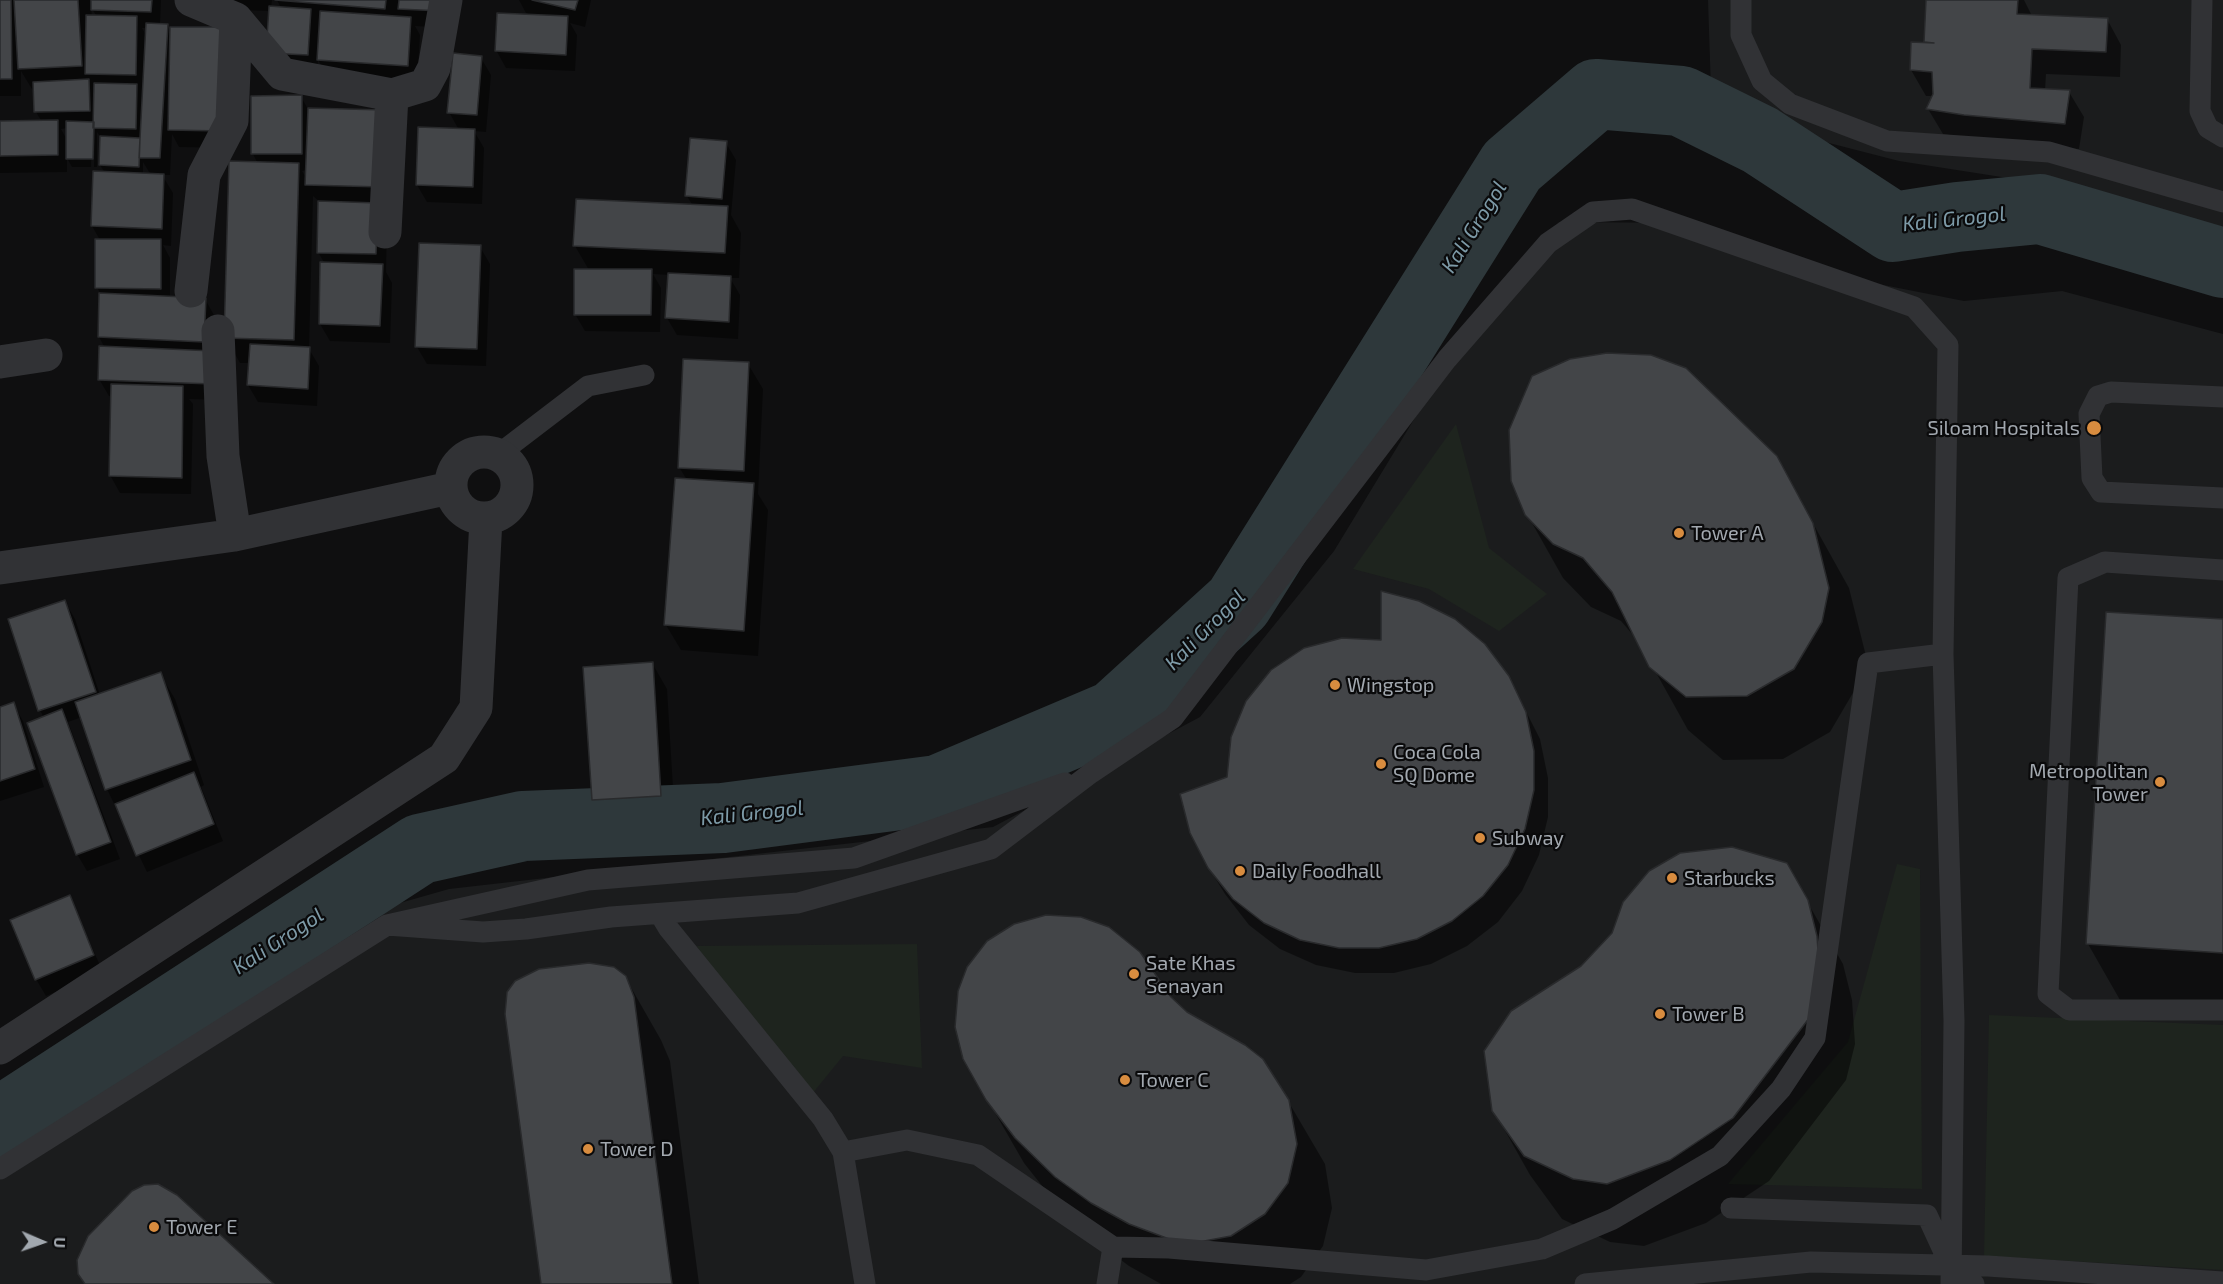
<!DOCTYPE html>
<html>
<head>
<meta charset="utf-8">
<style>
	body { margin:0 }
	#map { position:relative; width:2223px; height:1284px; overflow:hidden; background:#0f0f10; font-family:"Exo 2",sans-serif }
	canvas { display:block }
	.north { position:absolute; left:12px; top:1212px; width:60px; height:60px; -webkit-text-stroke:4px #0a0a0b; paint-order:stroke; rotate:92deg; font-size:16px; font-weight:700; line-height:24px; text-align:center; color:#a2a8af }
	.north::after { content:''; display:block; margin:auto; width:21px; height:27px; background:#a2a8af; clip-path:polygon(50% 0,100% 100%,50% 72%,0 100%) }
</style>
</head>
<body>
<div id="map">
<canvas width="2223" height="1284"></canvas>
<div class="north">U</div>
</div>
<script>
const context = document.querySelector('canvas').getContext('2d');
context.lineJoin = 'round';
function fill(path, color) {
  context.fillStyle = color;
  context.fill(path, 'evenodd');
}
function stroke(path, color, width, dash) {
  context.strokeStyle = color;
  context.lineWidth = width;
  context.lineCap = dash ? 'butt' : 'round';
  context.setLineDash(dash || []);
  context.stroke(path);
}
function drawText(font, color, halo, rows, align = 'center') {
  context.font = font + ' "Exo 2",sans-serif';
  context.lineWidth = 4.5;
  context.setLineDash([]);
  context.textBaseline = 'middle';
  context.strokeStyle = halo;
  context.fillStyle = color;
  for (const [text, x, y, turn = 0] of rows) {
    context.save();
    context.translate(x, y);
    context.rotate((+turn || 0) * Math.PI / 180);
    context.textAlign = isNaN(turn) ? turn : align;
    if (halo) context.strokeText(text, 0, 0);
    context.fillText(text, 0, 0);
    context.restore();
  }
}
fill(new Path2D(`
	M1708,0H2223V227L2072,188L1899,161L1794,134L1711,91Z
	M1559,222L1693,223L1823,273L1964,301L2062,291L2223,334V1284H0V1141L344,919L449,889L993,827L1200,717L1334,551L1458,347Z`), '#1b1c1d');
fill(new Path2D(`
	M1456,424L1489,548L1547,594L1499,631L1429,589L1353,569Z
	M1897,864L1920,869L1922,1189L1728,1184L1848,1042Z
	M917,944L922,1068L843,1056L812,1094L703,959L697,946Z
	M1989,1015L2223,1025V1270L1984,1256Z`), '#1e241e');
fill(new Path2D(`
	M0,0H161L160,25H167L233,148L179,147L172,134L170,175H162L173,193L171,246L163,245L170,258V298L205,299L215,317L222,400L189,399L193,404L191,494L120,493L110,475L112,396H109L99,379L105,348L99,337L101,295L97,287L100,240L92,226L94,172L105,173L100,165L101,138L97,132V167H72L67,158V172L0,173V123L42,122L36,112L35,94L21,71V96H0ZM91,7L97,17H92ZM142,28H148L147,37ZM67,128V140L61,129ZM92,129H95L94,167H91ZM143,162L151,175H143Z
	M204,0H272L271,8H281L277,0H453L451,28L415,26L420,35L417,83L328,77L318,60L317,72L278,69L270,11L209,9Z
	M519,0H591L585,27L570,23L577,35L575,71L506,68L496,50L533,16L526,13Z
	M1928,0H2024L2032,16L2107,19L2121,45L2120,77L2046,74L2045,91L2069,92L2084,117L2079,149L1979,140L1943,134L1928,109L1934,96H1926L1911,70L1913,44H1926Z
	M481,58L491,75L486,132L474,131L484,148L482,204L427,202L417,185L459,130L449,112Z
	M301,97L308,109L384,112L387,222L386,272L392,283L390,343L330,341L320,324L322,264H325L318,252L320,202L313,196L309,349L319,366L317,406L258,402L248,385L250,363H240L226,338L258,164L253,154ZM307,170V179L302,171Z
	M726,143L736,160L731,215L741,233L739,278H730L740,295L738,339L677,335L667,318L670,275L653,274L661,288L660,332L585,331L575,314L589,270L575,246L693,206L687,196Z
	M480,247L490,264L486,366L427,364L417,347Z
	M748,364L763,389L758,494L768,510L758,656L681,650L666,625L687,480L679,467Z
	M1776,457L1849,588L1865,652L1857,686L1830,732L1783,759L1723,760L1688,730L1639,642L1621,621L1591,607L1563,578L1527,514Z
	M65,602L75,619L100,695L160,674L175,699L204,785L201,787L223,841L147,872L107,789L82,717L68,722L120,859L87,871L77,854L44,718L40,710Z
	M2223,620V1013L2124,1007L2088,944Z
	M652,663L667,689L675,821L608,825L594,799Z
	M1508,676L1540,739L1548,778V817L1539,855L1522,891L1498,922L1467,946L1431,964L1394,973H1355L1316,965L1280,949L1249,925L1225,894L1209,868Z
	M13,704L23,721L44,787L0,801V709Z
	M1786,865L1843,964L1852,1000L1855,1044L1846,1080L1769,1181L1706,1223L1644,1246L1610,1242L1562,1219L1530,1175L1494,1111Z
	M69,897L103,972L46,996L36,979Z
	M625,977L661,1040L670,1061L699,1284H542Z
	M1170,998L1288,1101L1325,1164L1332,1208L1323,1246L1301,1277L1290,1284H1161L1129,1266L1093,1239L1054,1201L1024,1163L964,1059Z`), '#0007');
stroke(new Path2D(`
	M0,1122L420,849L523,826L723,818L938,790L1115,715L1238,603L1512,166L1596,94L1681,101L1760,140L1893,227L1957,217L2040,209L2223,263`), '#2e383b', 70);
const building = new Path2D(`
	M0,0H11L12,79H0Z
	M14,0H78L82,66L18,69Z
	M91,0H152L151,12L91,10Z
	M275,0H386L385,9Z
	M399,0H443L442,11L398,9Z
	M532,0H578L575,10Z
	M1926,0H2018L2017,14L2108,18L2106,52L2032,49L2030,88L2070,90L2065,124L1964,115L1926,109L1933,94L1932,72L1910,70L1911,42L1934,43L1924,42Z
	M269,6L311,9L308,55L266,53Z
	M320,11L411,17L408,66L317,60Z
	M497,13L568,16L566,55L495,51Z
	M86,15L137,16L136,75L85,74Z
	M146,23L168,24L160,158H139Z
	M170,27H226L223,131L168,130Z
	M453,53L482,56L477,115L447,113Z
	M89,79L90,111L34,112L33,82Z
	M94,83L137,84L136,129L93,128Z
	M302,95V154H251V96Z
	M308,108L385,110L383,187L305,185Z
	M58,120V155L0,156V121Z
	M66,121L94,122L93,159H66Z
	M418,127L475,129L473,187L416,185Z
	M100,136L140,138L139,167L99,165Z
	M690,138L727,141L722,199L685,196Z
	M229,161L299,163L294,340L224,338Z
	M93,171L164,174L162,229L91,226Z
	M576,199L728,206L725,253L573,246Z
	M318,201L378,203L376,254L317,253Z
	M95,239H161V289L95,288Z
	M419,243L481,245L477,349L415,347Z
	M320,262L383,264L380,326L319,324Z
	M574,269H652L651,315H574Z
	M668,273L731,276L729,322L665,318Z
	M99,293L206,298L204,342L98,337Z
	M250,344L310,347L308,389L247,385Z
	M99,346L214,351L213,384L98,380Z
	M1607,353L1651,355L1686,368L1777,456L1813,523L1829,588L1822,622L1794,669L1747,696L1686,697L1649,667L1612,592L1583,558L1553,544L1525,515L1511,481L1509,430L1532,376L1570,359Z
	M683,359L749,362L744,471L678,468Z
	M111,384L183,386L182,478L109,476Z
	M675,478L754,483L744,631L664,625Z
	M1381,591L1419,601L1455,619L1485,644L1509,676L1526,712L1534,751V790L1525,829L1508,865L1483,896L1452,921L1417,939L1379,948H1339L1300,940L1264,923L1233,899L1208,868L1190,833L1180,794L1227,777L1231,737L1246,701L1271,670L1304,648L1342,638L1381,640Z
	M65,600L96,692L38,711L8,619Z
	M2106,612L2223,619V953L2086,944Z
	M653,662L661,796L592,800L583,667Z
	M161,672L191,760L105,790L75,702Z
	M14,702L35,769L0,781V707Z
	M62,709L111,842L76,855L27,723Z
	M194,772L214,824L136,856L115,804Z
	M1732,847L1787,863L1808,900L1817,936L1820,980L1810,1017L1733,1118L1670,1160L1607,1184L1573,1179L1524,1156L1492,1111L1484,1051L1511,1011L1581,966L1612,933L1623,902L1649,871L1680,853Z
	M70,895L94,955L35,980L10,920Z
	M1046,915L1081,917L1109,927L1140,952L1171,997L1187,1012L1245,1045L1263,1059L1289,1100L1297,1144L1288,1183L1265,1214L1231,1236L1199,1242L1169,1239L1129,1224L1091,1203L1055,1177L1015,1138L986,1100L963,1059L955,1027L958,991L967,967L987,941L1014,924Z
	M589,963L614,967L626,976L634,997L672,1284H541L505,1014L507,992L515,981L539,969Z
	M158,1184L177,1195L274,1284H85L78,1274L77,1260L88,1236L132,1191L144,1185Z`);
fill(building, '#434548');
stroke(building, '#292a2c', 1.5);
stroke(new Path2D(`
	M1741,0V35L1762,81L1790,104L1887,141L2049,152L2223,202
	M2202,0L2200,111L2208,128L2223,137
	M2223,397L2111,392L2098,396L2089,414L2092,478L2101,492L2223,498
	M499,454L588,386L644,375
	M2223,570L2105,562L2068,578L2048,994L2069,1010H2223
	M660,914L669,929L823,1119L843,1152L865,1284
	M387,925L483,932L526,929L611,917L798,903L991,849L1091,773L1173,718L1447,359L1548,243L1593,212L1632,209L1914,307L1948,345L1943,654L1954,1021L1951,1284
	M843,1152L907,1140L978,1155L1113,1247L1169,1248L1426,1270L1542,1249L1613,1219L1720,1156L1781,1089L1815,1038L1868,663L1943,654
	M0,1169L387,925L588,880L854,858L1065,783
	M1731,1208L1927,1215L1950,1265L1974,1284
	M1107,1284L1113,1247
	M1585,1284L1811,1262L1988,1266L2223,1282`), '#313235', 21);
stroke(new Path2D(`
	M191,0L236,19L282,74L392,95L425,85L434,68L446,0
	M385,232L392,95
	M191,291L204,175L232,121L236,19
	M218,331L223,456L235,535
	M0,362L46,355
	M451 485a33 33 0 1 1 66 0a33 33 0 1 1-66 0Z
	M0,568L235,535L450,488
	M0,1048L444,758L476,708L486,519`), '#313235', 33);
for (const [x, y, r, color] of [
	[2094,428,8,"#d88c3f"],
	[1679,533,6,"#d88c3f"],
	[1335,685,6,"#d88c3f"],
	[1381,764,6,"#d88c3f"],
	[2160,782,6,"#d88c3f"],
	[1480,838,6,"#d88c3f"],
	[1240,871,6,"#d88c3f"],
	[1672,878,6,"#d88c3f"],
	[1134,974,6,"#d88c3f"],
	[1660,1014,6,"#d88c3f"],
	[1125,1080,6,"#d88c3f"],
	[588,1149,6,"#d88c3f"],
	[154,1227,6,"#d88c3f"]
]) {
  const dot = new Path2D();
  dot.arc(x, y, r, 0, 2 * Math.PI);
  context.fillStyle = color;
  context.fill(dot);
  stroke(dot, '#0a0a0b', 2);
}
drawText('20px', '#a2a8af', '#0a0a0b', [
	["Siloam Hospitals",2080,428,"right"],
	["Tower A",1691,533],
	["Wingstop",1347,685],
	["Coca Cola",1393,752],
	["SQ Dome",1393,775],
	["Metropolitan",2148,771,"right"],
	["Tower",2148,794,"right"],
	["Subway",1492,838],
	["Daily Foodhall",1252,871],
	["Starbucks",1684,878],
	["Sate Khas",1146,963],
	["Senayan",1146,986],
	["Tower B",1672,1014],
	["Tower C",1137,1080],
	["Tower D",600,1149],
	["Tower E",166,1227]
], 'left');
drawText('italic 21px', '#7d9aa7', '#0a0a0b', [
	["Kali Grogol",1954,219,-6],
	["Kali Grogol",1474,227,-58],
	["Kali Grogol",1205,630,-45],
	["Kali Grogol",752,813,-6],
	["Kali Grogol",278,941,-33]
]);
</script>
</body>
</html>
